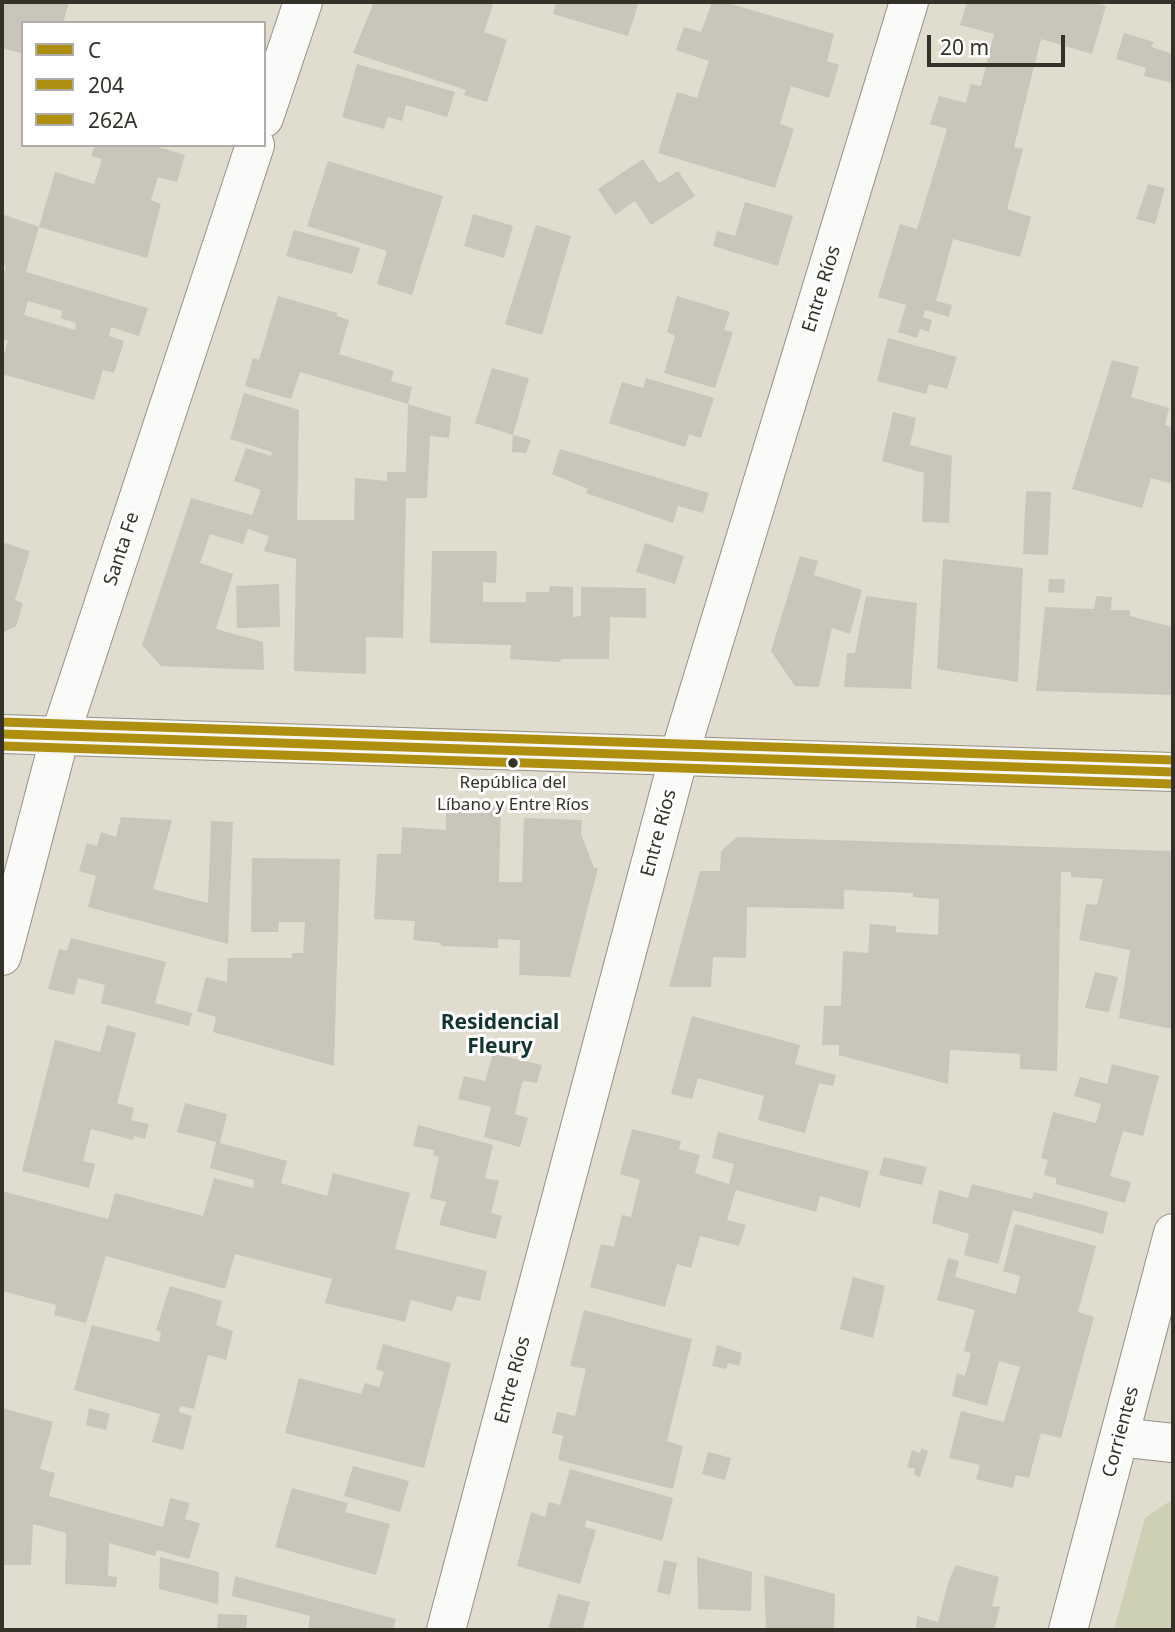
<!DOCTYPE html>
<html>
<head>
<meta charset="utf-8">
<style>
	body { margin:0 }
	#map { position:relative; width:1175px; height:1632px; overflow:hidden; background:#e0dcce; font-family:"Noto Sans",sans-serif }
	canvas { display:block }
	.frame { position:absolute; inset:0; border:4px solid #343128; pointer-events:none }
	.legend { position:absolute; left:21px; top:21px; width:245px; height:126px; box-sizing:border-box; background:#fff; border:2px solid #aeada9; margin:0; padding:9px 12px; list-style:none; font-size:21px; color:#343128 }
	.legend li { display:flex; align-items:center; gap:14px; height:35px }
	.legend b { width:35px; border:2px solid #aeada9 }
	.scale { position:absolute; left:927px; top:35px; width:138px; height:32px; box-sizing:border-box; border:4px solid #343128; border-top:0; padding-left:9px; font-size:21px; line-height:24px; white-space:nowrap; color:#343128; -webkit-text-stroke:5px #fff; paint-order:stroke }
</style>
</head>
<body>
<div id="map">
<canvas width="1175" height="1632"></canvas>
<div class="frame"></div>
<ul class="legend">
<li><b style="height:9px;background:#ae8f10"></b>C</li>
<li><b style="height:9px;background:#ae8f10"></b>204</li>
<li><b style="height:9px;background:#ae8f10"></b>262A</li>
</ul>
<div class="scale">20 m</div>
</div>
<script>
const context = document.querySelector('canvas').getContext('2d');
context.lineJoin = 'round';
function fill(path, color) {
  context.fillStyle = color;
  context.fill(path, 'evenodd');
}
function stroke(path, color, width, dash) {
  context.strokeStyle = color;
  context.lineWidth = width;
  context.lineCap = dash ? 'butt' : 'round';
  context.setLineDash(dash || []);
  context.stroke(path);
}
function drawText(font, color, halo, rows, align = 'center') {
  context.font = font + ' "Noto Sans",sans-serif';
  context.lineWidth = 6;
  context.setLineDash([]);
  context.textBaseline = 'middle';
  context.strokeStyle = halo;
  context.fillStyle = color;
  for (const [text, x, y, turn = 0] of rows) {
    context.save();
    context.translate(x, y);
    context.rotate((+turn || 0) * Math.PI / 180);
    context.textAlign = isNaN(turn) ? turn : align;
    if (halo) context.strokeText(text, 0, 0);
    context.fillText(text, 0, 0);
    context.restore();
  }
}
fill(new Path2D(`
	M1173,1499V1630H1114L1145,1518Z`), '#ced0b6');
fill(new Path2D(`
	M2,2H69L63,23H23V54L2,48Z
	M374,2H494L484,32L507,40L487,102L464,95L466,90L353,53Z
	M556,2H639L628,36L553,14Z
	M712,2H724L834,34L827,61L839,65L829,98L791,86L780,124L794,129L775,188L658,153L677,92L697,98L709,61L676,50L680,38L684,27L701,32Z
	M967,2H1093L1106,6L1092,54L1041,39L1014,147L1023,149L1007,209L1031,217L1020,257L953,239L936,301L952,305L949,317L925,310L923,317L932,320L929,332L920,329L917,338L898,332L906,305L878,297L900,224L917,229L939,156L947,129L930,124L939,96L966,103L971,84L981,86L994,34L960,25Z
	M1124,33L1154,42L1151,47L1173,54V83L1144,76L1146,68L1116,59Z
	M357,64L455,92L447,117L406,105L402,121L388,117L384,129L342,117Z
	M95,145H152L185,155L177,182L158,177L151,200L161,204L147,258L39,227L55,172L94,184L102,159L91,156Z
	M643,159L659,183L678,171L695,196L651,225L635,201L615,215L598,189Z
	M328,161L443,196L412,295L377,284L387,251L307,226Z
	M1148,184L1165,188L1155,224L1136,219Z
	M745,202L793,216L778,266L713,246L717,231L735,236Z
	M2,214L39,227L26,272L148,308L139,336L111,327L109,336L124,341L114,373L103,370L94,400L2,374V351L5,352L8,341L2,339V279L6,266L2,265ZM28,301L63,311L60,318L76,323L75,330L24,315Z
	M473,214L513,226L504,258L464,246Z
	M536,225L571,236L542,335L505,324Z
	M294,230L360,248L352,274L286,256Z
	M278,296L337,313V316L349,320L339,354L394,371L391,381L412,387L408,404L451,417L449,438L430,436L427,498H406L403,638L366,637V674L294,671L296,559L264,551L269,536L248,529L243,544L210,534L200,563L233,574L216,629L263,642L264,670L161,666L142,645L191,498L252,515L261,490L234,481L246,448L271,456L272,452L230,439L244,393L299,410L297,520H354L355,478L387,481V472H406L408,404L300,372L291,399L245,386L253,358L259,360Z
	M677,296L730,312L724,330L733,332L715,388L664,373L675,336L667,332Z
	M888,338L957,357L947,389L929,384L926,394L877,381Z
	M1112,360L1139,367L1131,397L1169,408L1165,425L1173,428V484L1151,478L1142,508L1072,489Z
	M492,368L529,378L513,435L475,423Z
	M646,378L714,398L701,438L689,434L685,447L609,423L622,382L643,388Z
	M893,412L916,418L910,445L952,456L949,523L922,522L924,473L882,461Z
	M513,435L531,440L526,453L512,452Z
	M560,449L709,493L703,513L678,506L673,523L586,493L588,489L552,474Z
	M1026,491L1051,492L1048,555L1023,554Z
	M2,542L30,551L15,600L23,603L16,626L2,633Z
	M645,543L684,556L675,584L636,572Z
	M432,551H497L496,583L483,582V602H526V592H549L550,586L573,587V617L581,616V587L646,588V618L610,617L609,659H561L560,662L510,659L511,645L430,643Z
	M800,556L818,561L814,575L862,590L850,634L832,628L819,687L795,686L771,651Z
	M943,559L1023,568L1018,682L937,669Z
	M1049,579H1065L1064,593L1048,592Z
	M279,584L280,627L237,628L236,586Z
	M866,596L917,603L911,689L844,687L847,653H855Z
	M1096,596L1112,597L1111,610H1130V616L1173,627V695L1036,691L1045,607L1094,609Z
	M446,798L501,801L499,882H522L524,818L582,820L581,834L594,868H598L570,977L519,975L520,940L498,939V948L441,946V943L413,940L415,921L374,919L377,854H401L402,827L446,830Z
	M121,817L172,820L153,889L208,903L211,821L233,822L228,944L88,907L96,876L79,871L87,843L97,846L101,832L116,837Z
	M737,837L1173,851L1172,1029L1119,1018L1130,950L1079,940L1086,904L1097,905L1103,879L1071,877V872H1061L1057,1071L1020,1069V1054L950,1050L948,1084L839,1055V1045H822L824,1006H841L843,951L868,953L870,924L896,926V932L938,935L939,899L913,897V893L844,890V909L747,907L746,958L713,957L711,987H669L700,871H720L721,851Z
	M252,858L340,859L334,1066L213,1032L216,1017L197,1011L206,977L227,982L228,958H292V953H303L305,922H279L278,932H251Z
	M71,938L166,962L155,1003L192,1013L189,1026L101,1003L105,985L78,978L74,995L48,989L59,949L67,951Z
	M1095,972L1118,977L1109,1012L1085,1008Z
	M692,1016L800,1045L795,1064L836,1075L833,1086L819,1083L805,1133L758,1120L764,1096L698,1078L692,1099L671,1094Z
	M107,1025L136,1033L117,1103L134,1108L131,1120L149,1124L145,1139L134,1136L133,1140L91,1129L83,1161L95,1164L89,1188L22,1171L55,1040L100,1052Z
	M493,1054L542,1065L537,1083L523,1081L520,1091L515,1114L528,1118L520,1147L484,1137L491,1107L458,1099L464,1076L485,1081Z
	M1112,1064L1159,1076L1143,1136L1123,1131L1110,1176L1131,1182L1125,1203L1056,1184V1178L1044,1175L1048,1160L1041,1158L1053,1112L1096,1123L1101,1104L1074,1096L1080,1077L1107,1084Z
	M185,1103L227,1114L220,1143L287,1161L281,1183L327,1196L333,1173L410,1193L395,1249L487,1271L480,1301L457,1296L452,1311L411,1300L405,1322L325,1303L332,1279L235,1254L225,1289L106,1256L86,1323L54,1315L56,1305L2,1291V1191L108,1219L115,1193L203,1216L214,1178L253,1188L254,1180L210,1168L216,1142L177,1132Z
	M418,1125L493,1145L485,1178L499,1181L491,1213L502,1216L496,1239L439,1225L446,1202L430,1198L439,1157L433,1155L434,1150L413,1146Z
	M632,1129L681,1141L679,1149L700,1155L695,1173L729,1184L734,1164L712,1158L718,1132L869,1171L860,1208L820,1196L816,1212L736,1190L727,1220L746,1225L739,1246L700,1236L691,1268L677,1264L665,1307L590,1287L601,1244L614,1247L622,1215L631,1217L640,1180L620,1174Z
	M884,1157L927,1167L922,1185L879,1175Z
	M972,1184L1032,1199L1034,1192L1108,1212L1103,1234L1013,1210L998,1264L964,1255L969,1234L932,1223L939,1190L968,1198Z
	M1015,1224L1096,1246L1078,1312L1094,1317L1061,1438L1041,1433L1029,1478L1016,1475L1013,1488L976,1479L980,1465L949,1458L961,1411L1004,1422L1020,1367L999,1361L987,1406L952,1396L957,1373L965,1376L971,1353L964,1351L975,1310L937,1300L948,1258L959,1261L955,1277L1016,1294L1020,1276L1003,1271Z
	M853,1277L885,1286L873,1338L840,1329Z
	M170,1286L222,1301L216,1325L233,1331L226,1360L208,1355L194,1409L180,1406L179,1412L192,1416L183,1450L152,1442L160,1414L74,1390L92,1325L159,1342L161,1332L156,1330Z
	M584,1310L692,1339L667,1441L683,1446L673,1489L558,1460L563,1436L552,1433L557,1412L575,1416L586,1369L570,1366Z
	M383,1344L451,1363L424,1468L285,1433L299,1378L361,1394L365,1383L379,1387L384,1372L376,1369Z
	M717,1345L742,1353L739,1366L728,1363L726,1369L712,1366Z
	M2,1408L53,1422L40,1469L55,1473L49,1496L163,1527L170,1498L190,1503L185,1519L200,1523L189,1559L157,1550L155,1556L109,1543L108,1576L117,1577L116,1587L65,1584L66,1533L33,1524L31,1565H4Z
	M89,1408L110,1414L106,1430L86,1425Z
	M921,1448L928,1451L920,1477L914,1475L915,1469L907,1467L912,1450L920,1453Z
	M708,1452L731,1458L725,1480L702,1474Z
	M353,1466L409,1481L400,1512L344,1496Z
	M570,1469L673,1498L662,1541L586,1520L585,1527L596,1530L580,1584L517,1566L531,1512L545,1517L549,1502L560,1505Z
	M292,1488L348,1503L345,1512L390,1524L376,1575L275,1547Z
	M160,1557L219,1572L218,1604L159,1589Z
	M697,1557L752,1572L751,1611L698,1609Z
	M664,1560L677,1563L670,1595L657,1592Z
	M956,1565L999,1577L992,1606L1000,1607L994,1630H916L917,1616L938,1622L949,1580Z
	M764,1575L835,1594L834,1630H766Z
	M235,1576L396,1619L393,1630H308L310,1616L232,1596Z
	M558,1594L590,1602L583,1627L590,1630H548Z
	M218,1614L247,1615L246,1630H217Z`), '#c9c5bb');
const minor = new Path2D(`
	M264,118L303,2
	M2,956L60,736L255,145
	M1119,1437L1173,1443
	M446,1630L679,756L909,2
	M1068,1630L1173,1233`);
const secondary = new Path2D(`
	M2,734L1173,772`);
stroke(minor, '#949187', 40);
stroke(secondary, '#949187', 40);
stroke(minor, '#fafaf8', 38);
stroke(secondary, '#f6f6f4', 38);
stroke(new Path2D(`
	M2,734L1173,772`), '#ae8f10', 9);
stroke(new Path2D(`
	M2,746L1173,784`), '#ae8f10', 9);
stroke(new Path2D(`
	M2,722L1173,760`), '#ae8f10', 9);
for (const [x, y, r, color] of [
	[513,763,6,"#343128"]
]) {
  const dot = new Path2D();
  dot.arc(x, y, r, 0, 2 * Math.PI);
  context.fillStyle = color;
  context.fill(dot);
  stroke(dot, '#fff', 2.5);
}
drawText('17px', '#343128', '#fff', [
	["República del",513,783],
	["Líbano y Entre Ríos",513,805]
]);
drawText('19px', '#343128', '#fff', [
	["Entre Ríos",822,289,-73],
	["Santa Fe",122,549,-72],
	["Entre Ríos",659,833,-75],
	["Entre Ríos",513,1380,-75],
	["Corrientes",1121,1432,-75]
]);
drawText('bold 21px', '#133530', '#fff', [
	["Residencial",500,1023],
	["Fleury",500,1047]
]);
</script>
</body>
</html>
